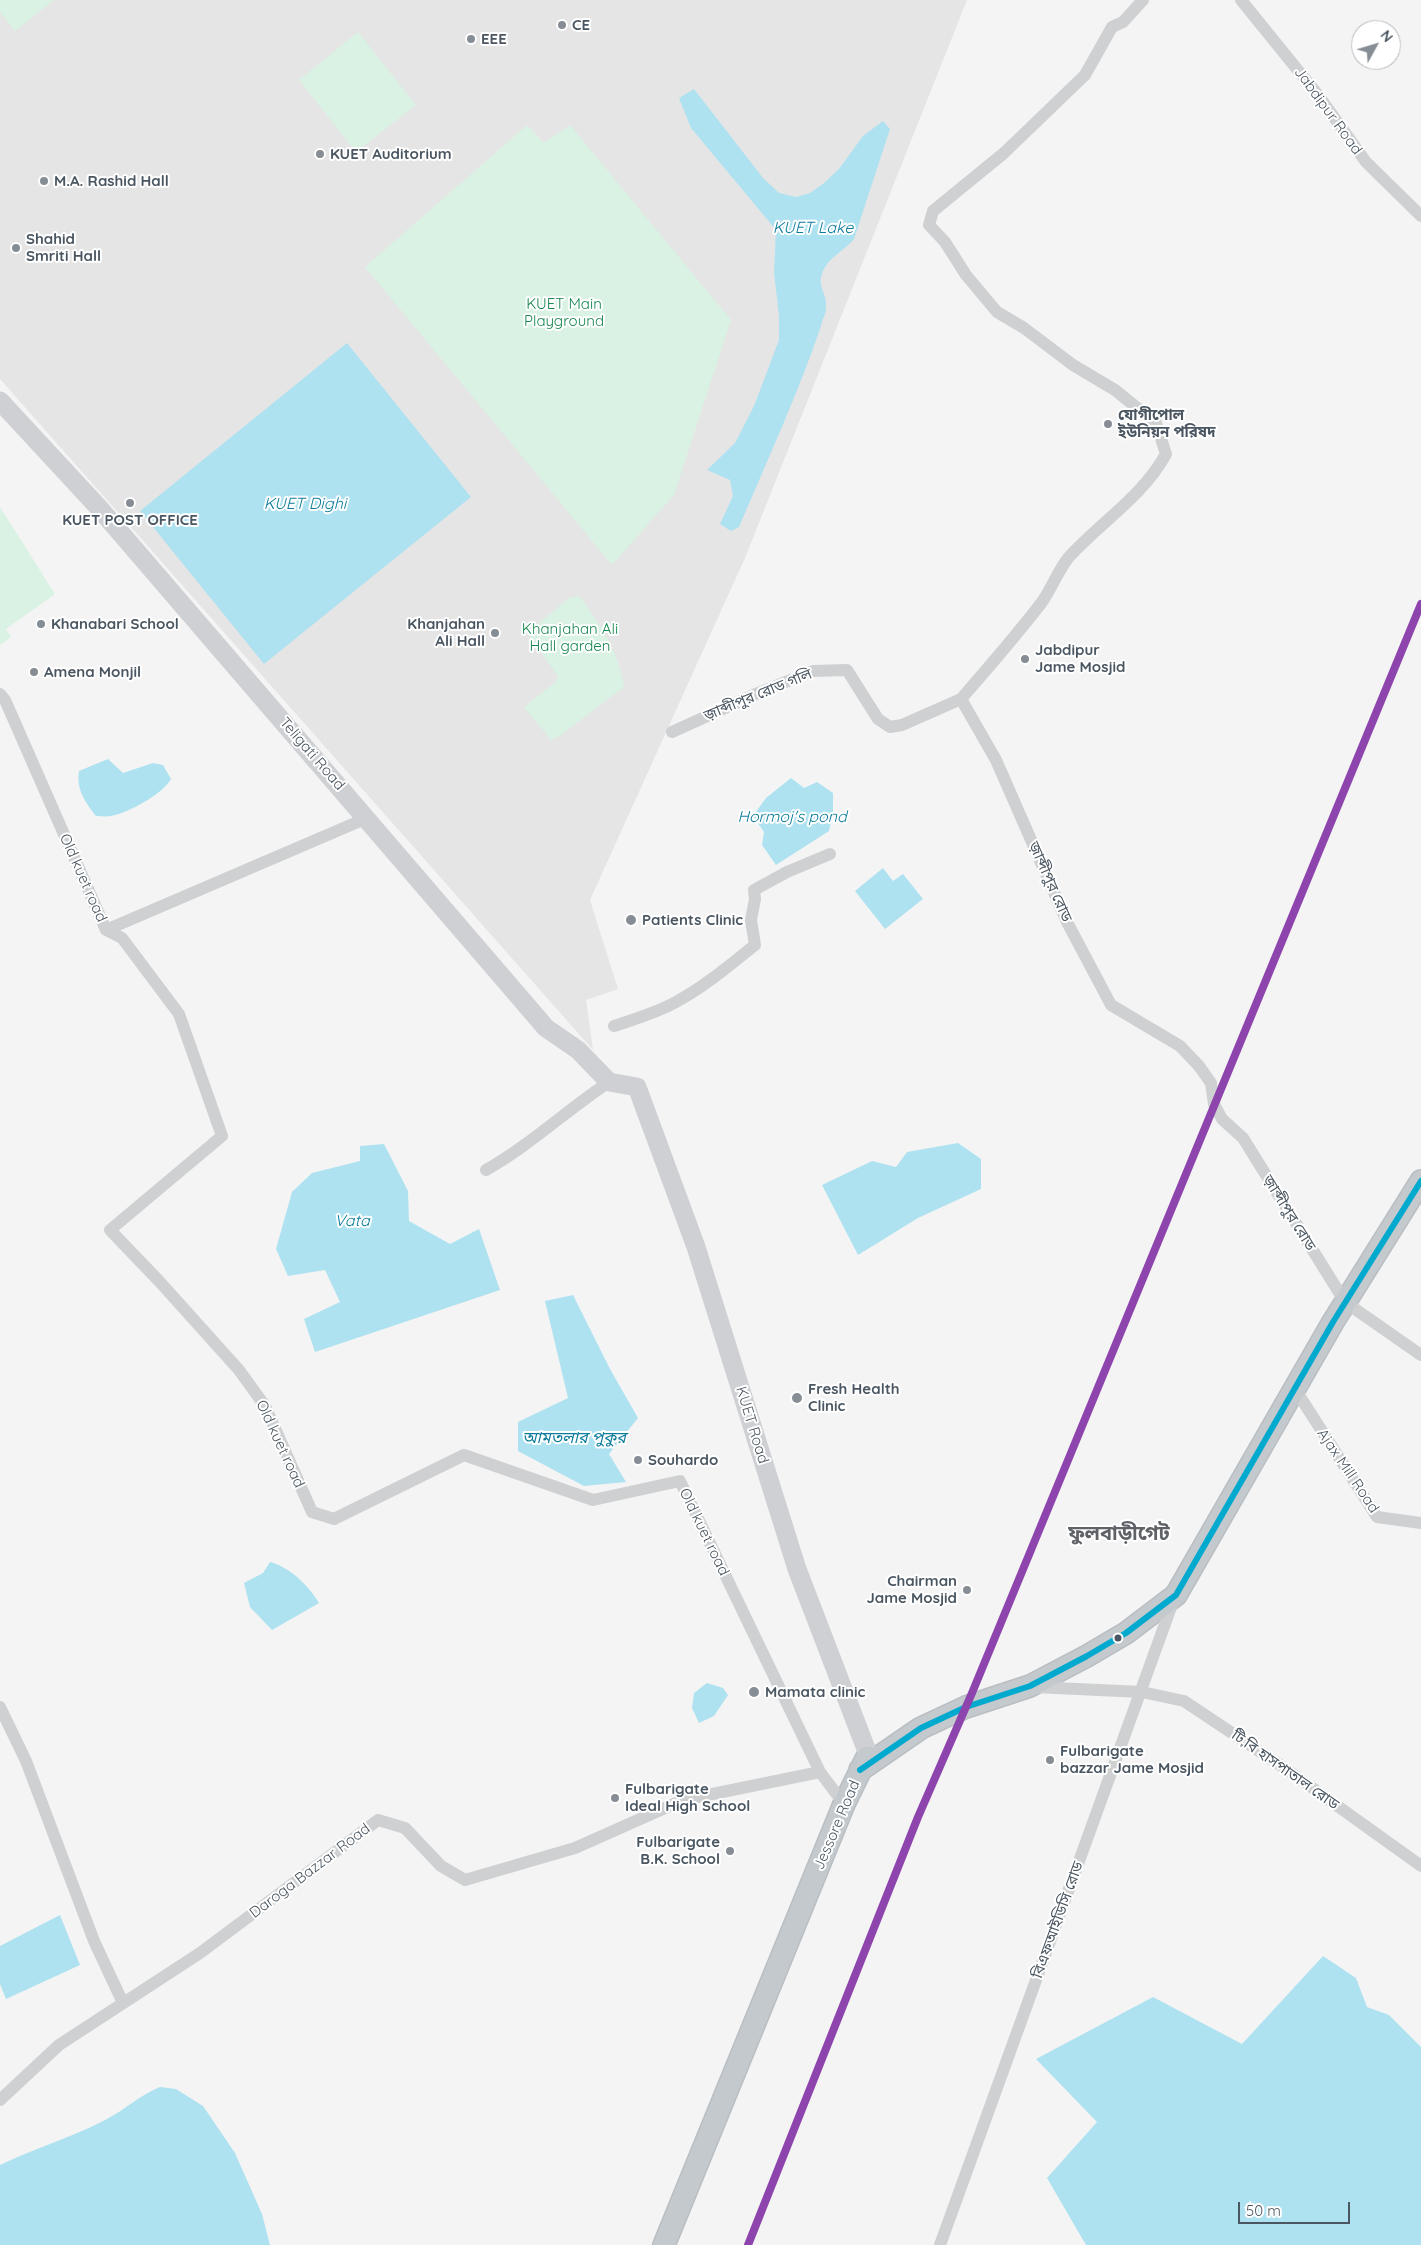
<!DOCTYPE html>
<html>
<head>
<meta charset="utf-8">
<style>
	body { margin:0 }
	#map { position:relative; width:1421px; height:2245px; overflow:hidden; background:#f4f4f4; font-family:Quicksand,sans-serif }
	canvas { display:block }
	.north { position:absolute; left:1351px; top:20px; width:50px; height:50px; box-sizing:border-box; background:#fff; border:1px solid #b7bbc0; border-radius:50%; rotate:51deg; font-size:14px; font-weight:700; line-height:20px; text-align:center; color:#4a5661 }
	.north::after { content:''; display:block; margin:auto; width:18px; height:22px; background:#868d94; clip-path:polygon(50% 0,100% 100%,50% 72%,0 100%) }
	.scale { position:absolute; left:1238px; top:2202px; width:112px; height:22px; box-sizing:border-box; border:2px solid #4a5661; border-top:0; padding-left:6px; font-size:15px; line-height:18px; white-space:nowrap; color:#4a5661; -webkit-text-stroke:4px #fff; paint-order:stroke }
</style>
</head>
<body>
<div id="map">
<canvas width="1421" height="2245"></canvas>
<div class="north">N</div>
<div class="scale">50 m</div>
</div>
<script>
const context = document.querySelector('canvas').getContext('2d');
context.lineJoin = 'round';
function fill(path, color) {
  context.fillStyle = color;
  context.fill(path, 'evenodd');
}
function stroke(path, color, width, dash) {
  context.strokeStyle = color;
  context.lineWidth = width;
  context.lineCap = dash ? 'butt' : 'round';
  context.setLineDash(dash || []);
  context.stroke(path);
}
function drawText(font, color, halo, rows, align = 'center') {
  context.font = font + ' Quicksand,"Noto Sans Bengali",sans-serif';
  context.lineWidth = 4;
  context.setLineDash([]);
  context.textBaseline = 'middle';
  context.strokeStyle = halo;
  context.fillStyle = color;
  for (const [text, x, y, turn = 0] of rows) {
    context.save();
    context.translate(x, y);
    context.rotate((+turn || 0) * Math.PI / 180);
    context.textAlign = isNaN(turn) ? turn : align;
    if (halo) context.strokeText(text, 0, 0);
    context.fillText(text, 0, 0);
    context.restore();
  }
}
fill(new Path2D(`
	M0,0H967L745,558L590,900L618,989L586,1000L593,1050L0,379Z`), '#e6e5e6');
fill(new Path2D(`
	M0,0H54L15,31L0,12Z
	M358,32L416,105L356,152L299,80Z
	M527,125L544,143L570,125L731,320L674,495L612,565L365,267Z
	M0,507L55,594L6,629L11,637L0,645Z
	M579,596C600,623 619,652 624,687L561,735L551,740L524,707L556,682L558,676L527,633L569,598Z`), '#d9f2e3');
fill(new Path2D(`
	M694,89L763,178L779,193L796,197L810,193L824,183L839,169L863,136L883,121L890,129L854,239C844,251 830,256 823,271C816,287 828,294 826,308C826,314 822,320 821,326C798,394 767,461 739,527L731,531L720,524L733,496L730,480L707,470L735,443L754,406L779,340V316L774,272L776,230L691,128L679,98Z
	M347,343L471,497L264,664L140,511Z
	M108,759L123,773L153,763L163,765L171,779C163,794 128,813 111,816C106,817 101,816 96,816C85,802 76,789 79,771Z
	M791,778L804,788L817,782L833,793V813L829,831L776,865L762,845L764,832L753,816L766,798Z
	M883,868L893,881L903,874L923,899L885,929L855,891Z
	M958,1143L981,1159V1189L918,1218L858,1255L822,1185L872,1161L896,1167L907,1152Z
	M384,1144L408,1191L409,1221L450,1244L479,1229L500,1290L315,1352L304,1319L340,1302L325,1270L288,1276L276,1249L292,1192L312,1173L360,1161V1146Z
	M573,1295L610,1369L638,1418L609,1454L626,1482L584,1486L518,1451V1422L568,1398L545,1301Z
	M270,1562C290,1567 309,1586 319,1603L272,1630L250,1607L244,1583L263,1573Z
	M707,1683L723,1688L728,1695L714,1716L699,1723L692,1708L694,1693Z
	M60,1915L80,1965L6,1999L0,1984V1946Z
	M1323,1956L1356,1978L1367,2007L1389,2015L1421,2047V2245H1086L1047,2178L1097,2122L1036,2059L1153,1997L1242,2044Z
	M160,2087L176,2089L203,2106L235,2153L262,2214L270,2245H0V2165C35,2148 73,2137 107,2119C126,2109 140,2095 160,2087Z`), '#aee2f0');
const trunk = new Path2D(`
	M860,1770L921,1728L966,1707L1030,1686L1087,1656L1126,1633L1176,1595L1333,1322L1421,1181
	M664,2245L844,1804L867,1757`);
stroke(trunk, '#b9bec3', 24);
stroke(new Path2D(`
	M1143,0L1123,22L1112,27L1085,75L1004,153L933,211L929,225L945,242L966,275L997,312L1024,328L1073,365L1115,390L1156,423L1166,454C1143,496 1101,522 1069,557C1058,570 1052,588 1042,602C1016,636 988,668 961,699L996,760L1067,922L1111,1005L1180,1046L1199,1066L1211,1083L1214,1104L1222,1119L1243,1138L1345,1302L1421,1355
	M1241,0L1318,95L1366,162L1421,216
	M0,694L5,700L106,930L122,938L179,1014L222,1136L110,1230L159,1281L239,1370L265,1406L312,1512L334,1519L464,1455L593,1500L680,1481L820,1772L844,1804
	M672,732L758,693L813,671L847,670L878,719L890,727L902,725L961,699
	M106,930L367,818
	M614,1026C635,1019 656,1013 676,1002C704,987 730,965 755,945L751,920L755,899L754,890L787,872L830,854
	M486,1170C530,1145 567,1110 609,1082
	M1295,1389L1377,1517L1421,1523
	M1034,1687L1142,1692L1184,1701L1286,1769L1421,1866
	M0,1707L26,1761L94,1941L123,2003
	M0,2100L59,2045L200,1953L378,1820L405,1828L441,1866L465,1880L575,1848L683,1800L820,1772
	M940,2245L1174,1599`), '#ced0d2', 12);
stroke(new Path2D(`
	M0,401L100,509L546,1028L578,1050L609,1082L637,1087L696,1247L797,1569L868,1754L874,1761`), '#ced0d4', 19);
stroke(trunk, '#c4c9cd', 21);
stroke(new Path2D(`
	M860,1770L921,1728L966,1707L1030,1686L1087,1656L1126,1633L1176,1595L1333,1322L1421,1181`), '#00a9ce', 6);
stroke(new Path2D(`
	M748,2245L918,1817L972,1693L1421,604`), '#8e44ad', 8);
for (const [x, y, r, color] of [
	[562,25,5,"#868d94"],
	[471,39,5,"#868d94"],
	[320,154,5,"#868d94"],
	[44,181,5,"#868d94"],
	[16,248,5,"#868d94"],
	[1108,424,5,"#868d94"],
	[130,503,5,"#868d94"],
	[41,624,5,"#868d94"],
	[495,633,5,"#868d94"],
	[1025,659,5,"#868d94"],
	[34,672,5,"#868d94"],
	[631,920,6,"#868d94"],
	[797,1398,6,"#868d94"],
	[638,1460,5,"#868d94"],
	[967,1590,5,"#868d94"],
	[1118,1638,4.5,"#4a5661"],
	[754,1692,6,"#868d94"],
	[1050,1760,5,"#868d94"],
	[615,1798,5,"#868d94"],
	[730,1851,5,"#868d94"]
]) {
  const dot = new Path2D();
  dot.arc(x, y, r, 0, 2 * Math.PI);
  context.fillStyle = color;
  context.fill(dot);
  stroke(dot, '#fff', 2);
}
drawText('bold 15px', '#4a5661', '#fff', [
	["CE",572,25],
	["EEE",481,39],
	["KUET Auditorium",330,154],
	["M.A. Rashid Hall",54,181],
	["Shahid",26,239],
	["Smriti Hall",26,256],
	["যোগীপোল",1118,415],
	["ইউনিয়ন পরিষদ",1118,432],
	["KUET POST OFFICE",130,520,"center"],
	["Khanabari School",51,624],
	["Khanjahan",485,624,"right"],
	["Ali Hall",485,641,"right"],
	["Jabdipur",1035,650],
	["Jame Mosjid",1035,667],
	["Amena Monjil",44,672],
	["Patients Clinic",642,920],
	["Fresh Health",808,1389],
	["Clinic",808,1406],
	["Souhardo",648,1460],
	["Chairman",957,1581,"right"],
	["Jame Mosjid",957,1598,"right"],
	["Mamata clinic",765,1692],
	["Fulbarigate",1060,1751],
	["bazzar Jame Mosjid",1060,1768],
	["Fulbarigate",625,1789],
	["Ideal High School",625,1806],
	["Fulbarigate",720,1842,"right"],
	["B.K. School",720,1859,"right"]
], 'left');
drawText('15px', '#4a5661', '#fff', [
	["Jabdipur Road",1328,111,54],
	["জ়াব্দীপুর রোড গলি",758,695,-22],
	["Teligati Road",312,754,49],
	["Old kuet road",83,878,66],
	["জ়াব্দীপুর রোড",1050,882,66],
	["জ়াব্দীপুর রোড",1289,1213,58],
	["KUET Road",752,1425,73],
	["Old kuet road",280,1444,65],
	["Ajax Mill Road",1348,1471,56],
	["Old kuet road",704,1532,64],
	["টি,বি হাসপাতাল রোড",1285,1770,35],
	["Jessore Road",837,1825,-67],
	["Daroga Bazzar Road",310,1871,-37],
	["বিএফআইডিসি রোড",1058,1920,-70]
]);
drawText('15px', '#17864f', '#fff', [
	["KUET Main",564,304],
	["Playground",564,321],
	["Khanjahan Ali",570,629],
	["Hall garden",570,646]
]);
drawText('italic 16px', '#0c7c9b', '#fff', [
	["KUET Lake",813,228],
	["KUET Dighi",305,504],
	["Hormoj's pond",792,817],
	["Vata",352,1221],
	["আমতলার পুকুর",574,1438]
]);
drawText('bold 20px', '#5f6368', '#fff', [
	["ফুলবাড়ীগেট",1119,1534]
]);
</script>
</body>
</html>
